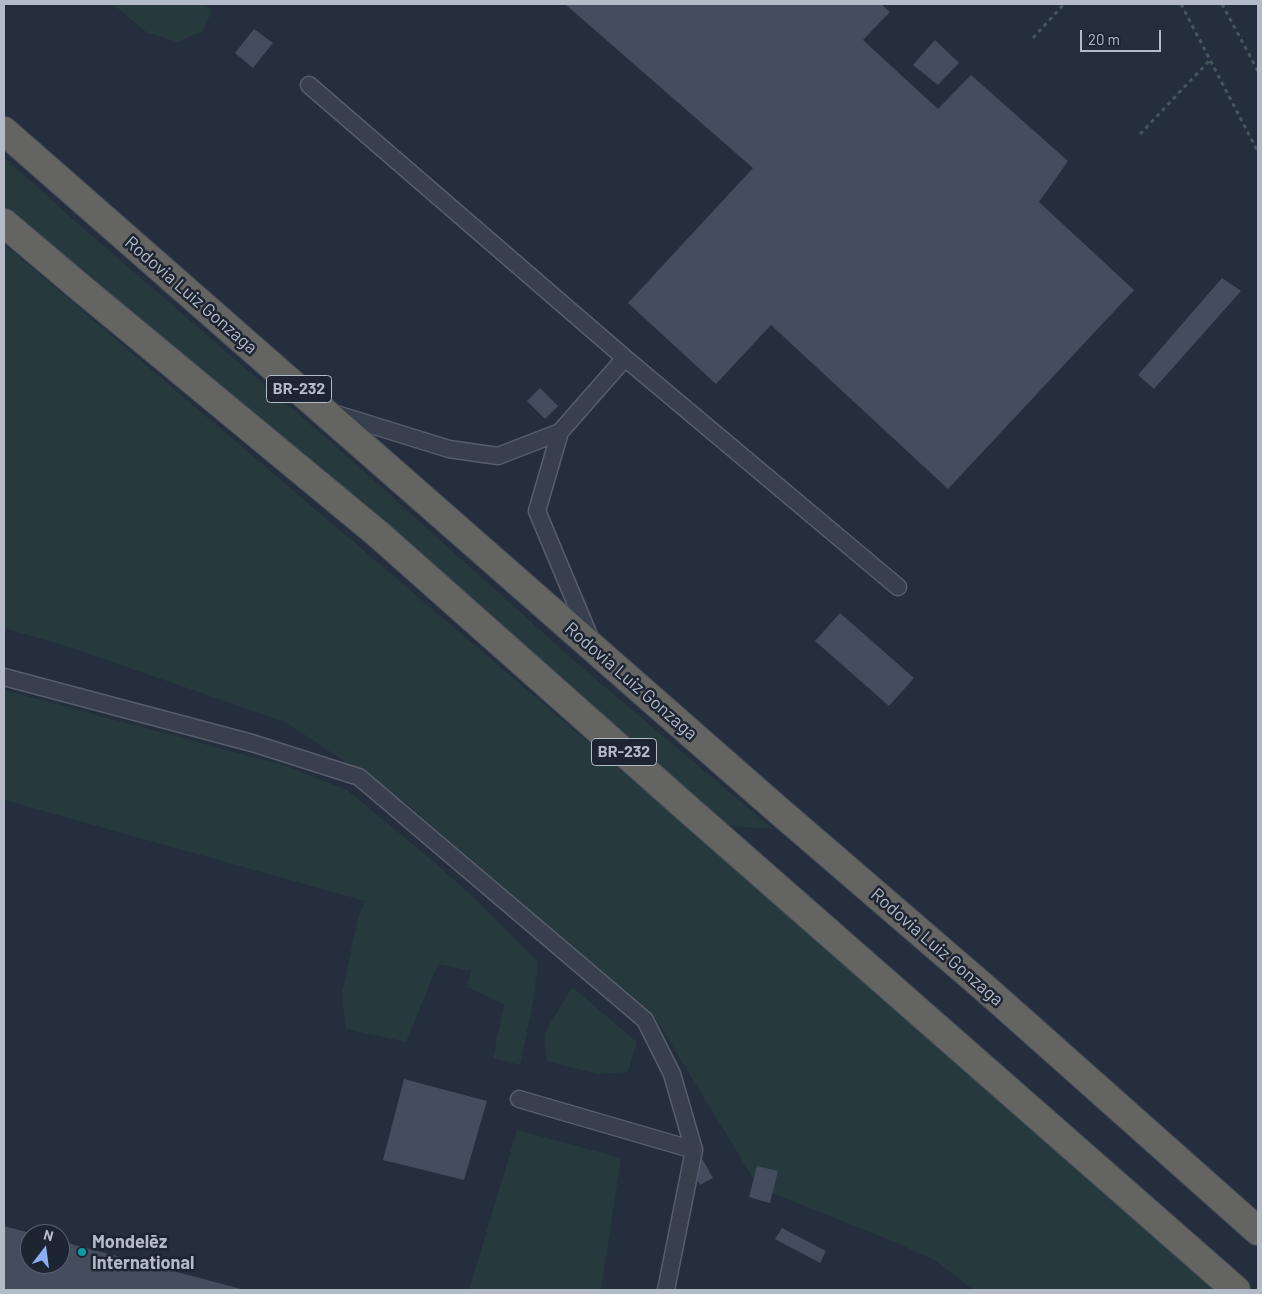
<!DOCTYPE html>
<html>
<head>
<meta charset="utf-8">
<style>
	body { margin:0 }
	#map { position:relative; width:1262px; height:1294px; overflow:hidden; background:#242e3c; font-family:Barlow,sans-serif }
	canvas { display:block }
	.frame { position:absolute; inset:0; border:5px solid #b4bbc8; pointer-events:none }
	.north { position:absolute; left:20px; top:1224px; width:50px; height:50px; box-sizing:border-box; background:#1d2532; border:1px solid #59616e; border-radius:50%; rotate:15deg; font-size:14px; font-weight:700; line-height:20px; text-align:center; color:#b4bbc8 }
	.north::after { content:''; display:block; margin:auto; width:18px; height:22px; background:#8db0f4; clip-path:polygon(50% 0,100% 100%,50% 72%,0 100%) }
	.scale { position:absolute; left:1080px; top:30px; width:81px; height:22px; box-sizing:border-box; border:2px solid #b4bbc8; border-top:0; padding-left:6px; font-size:15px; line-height:18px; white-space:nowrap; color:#b4bbc8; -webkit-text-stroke:4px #1d2532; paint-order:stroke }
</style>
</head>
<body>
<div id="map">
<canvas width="1262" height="1294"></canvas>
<div class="frame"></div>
<div class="north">N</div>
<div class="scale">20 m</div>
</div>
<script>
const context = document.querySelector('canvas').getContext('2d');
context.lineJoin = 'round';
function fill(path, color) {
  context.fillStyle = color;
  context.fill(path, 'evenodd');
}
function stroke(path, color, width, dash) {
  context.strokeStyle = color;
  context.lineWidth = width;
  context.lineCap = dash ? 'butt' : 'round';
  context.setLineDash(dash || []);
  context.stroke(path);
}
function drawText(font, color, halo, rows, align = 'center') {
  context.font = font + ' Barlow,sans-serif';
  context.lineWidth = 5;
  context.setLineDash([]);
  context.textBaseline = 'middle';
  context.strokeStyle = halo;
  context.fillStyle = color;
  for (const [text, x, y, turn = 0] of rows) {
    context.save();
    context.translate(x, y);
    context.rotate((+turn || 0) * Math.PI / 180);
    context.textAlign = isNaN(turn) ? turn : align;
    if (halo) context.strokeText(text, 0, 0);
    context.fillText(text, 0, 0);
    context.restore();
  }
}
fill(new Path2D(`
	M113,4H204L212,10L203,31L177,42L146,32Z
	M4,157L84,229L332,443L579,665L773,829L705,824L4,223Z
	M4,244L789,913L1215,1290H973L936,1261L890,1240L759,1188L656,1019L399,797L285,722L69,647L4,628Z
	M4,690L286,766L347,790L428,857L471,895L538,962L533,1003L520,1065L493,1058L504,1004L467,987L471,971L438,964L406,1042L346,1029L342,993L358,918L365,901L4,800Z
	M572,987L637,1042L628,1072L598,1074L547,1061L544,1034Z
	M517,1130L621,1158L601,1290H469Z`), '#263a3d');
fill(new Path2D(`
	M565,4H881L890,12L863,40L938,109L971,75L1068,161L1039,202L1134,290L948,489L771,325L716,384L628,303L753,168Z
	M254,29L273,43L253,68L235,53Z
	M935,40L959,63L938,85L913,65Z
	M1222,278L1241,291L1154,389L1138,375Z
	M540,388L558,406L545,419L527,401Z
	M840,613L914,678L889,706L815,641Z
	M404,1079L487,1101L464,1180L383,1160Z
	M688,1134L713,1178L700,1185L675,1140Z
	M757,1166L778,1171L770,1203L749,1197Z
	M4,1226L30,1233V1264H60V1241L245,1290H4Z
	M782,1228L826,1251L820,1263L775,1239Z`), '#444d5e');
const service = new Path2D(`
	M309,85L625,358L898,587
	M333,413L449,449L498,456L560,432
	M591,640L537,511L560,432L625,358
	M4,677L252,743L359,777L645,1020L672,1074L694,1150L666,1290
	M519,1099L694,1150`);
const trunk = new Path2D(`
	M4,131L778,810L987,990L1258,1231
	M4,223L82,289L378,534L689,810L1236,1290`);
stroke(service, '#565e6b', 19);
stroke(trunk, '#434b58', 30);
stroke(new Path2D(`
	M1181,4L1258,152
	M1222,4L1258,71
	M1033,38L1064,4
	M1140,134L1211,59`), '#44575b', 3, [4, 4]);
stroke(service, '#38404d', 16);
stroke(trunk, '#646462', 28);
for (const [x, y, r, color] of [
	[82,1252,5,"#0f9aa8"]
]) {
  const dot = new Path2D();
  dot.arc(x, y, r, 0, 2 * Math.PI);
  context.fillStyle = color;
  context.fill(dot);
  stroke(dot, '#1d2532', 2);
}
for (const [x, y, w] of [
	[299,389,65],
	[624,752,65]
]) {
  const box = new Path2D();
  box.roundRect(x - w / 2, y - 13.5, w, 27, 4);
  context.fillStyle = '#1d2532';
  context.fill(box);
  stroke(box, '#b4bbc8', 1);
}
drawText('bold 16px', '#b4bbc8', null, [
	["BR-232",299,389],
	["BR-232",624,752]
]);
drawText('18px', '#b4bbc8', '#1d2532', [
	["Rodovia Luiz Gonzaga",191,295,41],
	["Rodovia Luiz Gonzaga",631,681,41],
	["Rodovia Luiz Gonzaga",937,947,41]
]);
drawText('bold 18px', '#b4bbc8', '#1d2532', [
	["Mondelēz",92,1242],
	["International",92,1263]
], 'left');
</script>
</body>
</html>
